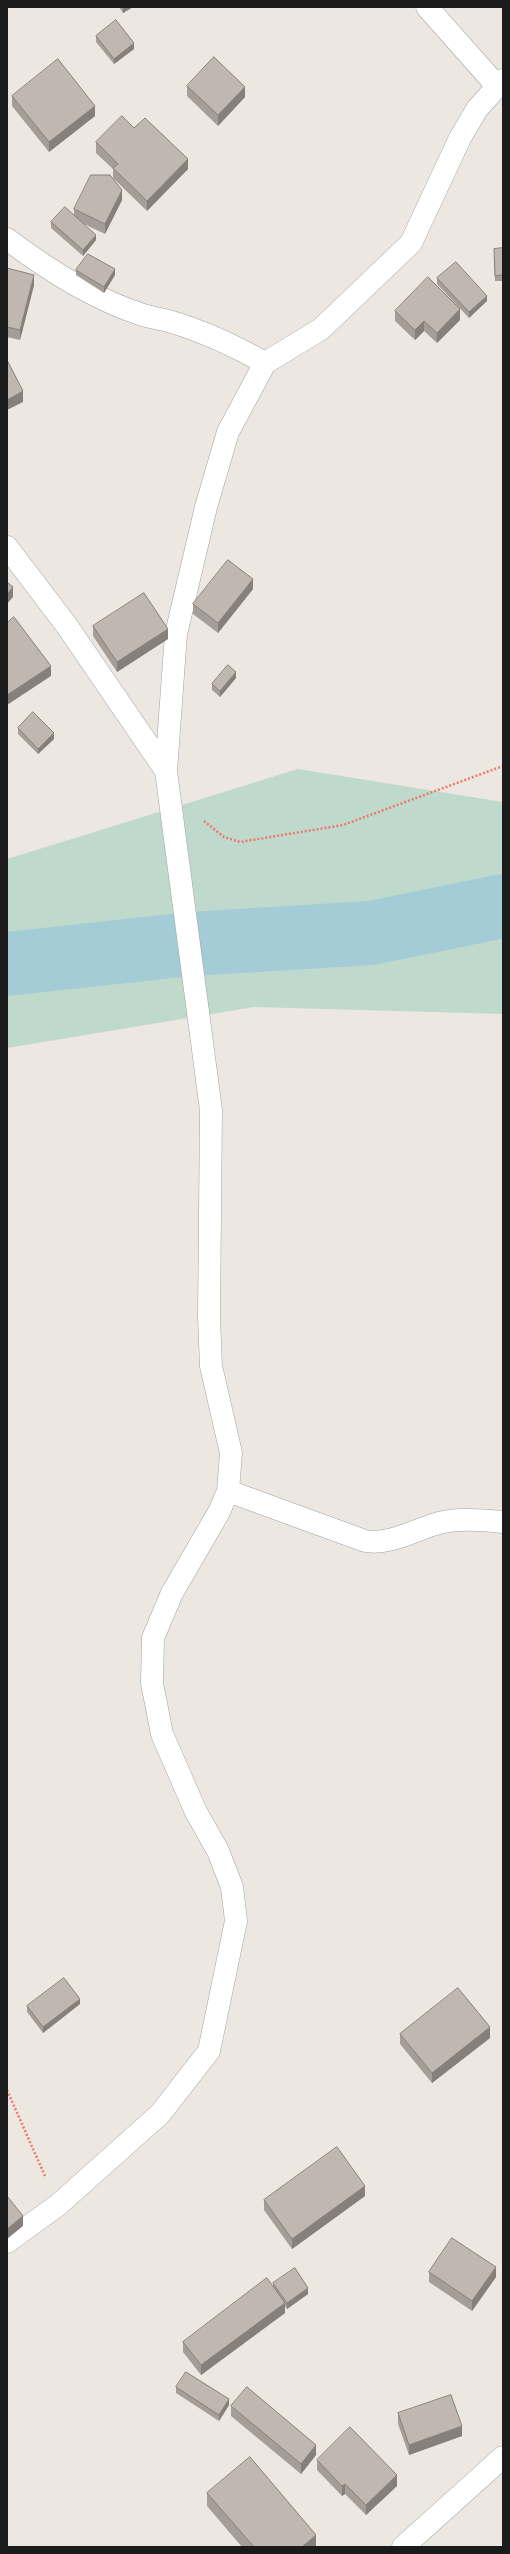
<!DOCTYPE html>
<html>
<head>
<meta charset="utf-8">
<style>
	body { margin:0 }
	#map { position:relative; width:510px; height:2554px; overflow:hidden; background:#ece8e1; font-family:"PT Sans",sans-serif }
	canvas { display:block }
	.frame { position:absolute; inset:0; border:8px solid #1b1b1b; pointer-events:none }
</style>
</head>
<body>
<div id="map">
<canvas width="510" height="2554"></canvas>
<div class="frame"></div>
</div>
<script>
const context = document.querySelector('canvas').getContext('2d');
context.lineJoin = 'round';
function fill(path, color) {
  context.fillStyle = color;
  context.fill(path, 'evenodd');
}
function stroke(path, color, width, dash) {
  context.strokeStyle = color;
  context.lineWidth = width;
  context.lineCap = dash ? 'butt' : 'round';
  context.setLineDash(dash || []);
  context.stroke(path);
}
fill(new Path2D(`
	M298,769L503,802V1014L254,1007L7,1048V859Z`), '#bfd9cc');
stroke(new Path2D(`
	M7,964L190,944L371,933L503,906`), '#a3ccd7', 64);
const street = new Path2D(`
	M427,7L497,86
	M7,239C48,270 93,299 143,315C152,318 163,319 172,322C205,332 235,346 265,363
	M7,547L67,626L166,771L211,1110L209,1317L211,1366L231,1453L228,1491L219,1512L172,1593L153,1638L152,1683L162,1734L196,1812L218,1851L232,1887L236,1921L209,2051L160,2114L58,2205L7,2242
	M166,771L176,634L206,507L228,432L265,363L321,329L411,243L460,138L477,109L503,80
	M228,1491L365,1541C391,1545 414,1530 439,1523C460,1518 482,1520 503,1522
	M403,2547L503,2457`);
stroke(street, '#a2a2a2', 23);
stroke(new Path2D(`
	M204,821L224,837L240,842L343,825L503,766
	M7,2090L45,2176`), '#ef796e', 2.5, [2, 2]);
stroke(street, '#fff', 22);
fill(new Path2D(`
	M119,7H133L123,13Z
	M96,36L134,49L114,64L96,42Z
	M187,86L245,97L218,126L187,96Z
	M12,96L95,116L49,152L12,106Z
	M96,142L188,169L147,211L113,178V169L96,153Z
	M122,200L105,234L84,224L96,240L83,256L51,228V222L74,215V209Z
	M503,248V281H495L494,254Z
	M7,268L34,285L20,340L7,337Z
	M76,270L115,275L104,293L76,275Z
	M437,278L487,301L469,318L437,284Z
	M395,311L460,320L437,343L424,331L415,340L395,321Z
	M253,589L218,633L193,614V604Z
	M93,626L168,639L117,672L93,636Z
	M236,678L220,697L212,690V684Z
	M18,728L54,739L38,754L18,734Z
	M80,2004L43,2033L27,2012V2006Z
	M400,2034L490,2038L432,2083L400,2044Z
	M365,2196L292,2249L264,2210V2200Z
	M429,2272L496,2277L472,2311L429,2282Z
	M273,2283L308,2294L287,2309L285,2306V2313L201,2375L183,2352V2342L273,2287Z
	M176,2387L229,2405L219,2421L176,2393Z
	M231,2406L316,2455L301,2474L231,2416Z
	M398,2413L462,2436L409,2455L398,2424Z
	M317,2460L397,2486L366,2515L345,2494L342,2496L317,2470Z
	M207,2493L316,2547H242L207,2506Z`), '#a59d98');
fill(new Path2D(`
	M123,7H133L123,13Z
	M134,43V49L114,64V59Z
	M245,87V97L218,126V115Z
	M95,106V116L49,152V142Z
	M188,159V169L147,211V201Z
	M122,190V200L105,234V224Z
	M96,235V240L83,256V250Z
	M115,269V275L104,293V287Z
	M34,275V285L20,340V330Z
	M487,296V301L469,318V312Z
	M460,309V320L437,343V333Z
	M424,321V331L415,340V330Z
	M23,391V402L7,410V400Z
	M253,579V589L218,633V623Z
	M13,587V597L7,604V594Z
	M168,629V639L117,672V662Z
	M51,666V676L7,705V695Z
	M236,672V678L220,697V691Z
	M54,733V739L38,754V749Z
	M80,1999V2004L43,2033V2027Z
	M490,2027V2038L432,2083V2073Z
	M365,2186V2196L292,2249V2239Z
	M23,2216V2226L7,2239V2229Z
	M496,2267V2277L472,2311V2301Z
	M308,2288V2294L287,2309V2303Z
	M285,2303V2313L201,2375V2365Z
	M229,2399V2405L219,2421V2415Z
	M462,2426V2436L409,2455V2445Z
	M316,2445V2455L301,2474V2464Z
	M397,2475V2486L366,2515V2505Z
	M345,2484V2494L342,2496V2486Z
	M316,2535V2547H302Z`), '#86807c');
const building = new Path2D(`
	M116,20L134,43L114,59L96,36Z
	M214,57L245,87L218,115L187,86Z
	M58,59L95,106L49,142L12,96Z
	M122,116L134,128L145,118L188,159L147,201L113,168L118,164L96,142Z
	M91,175H110L122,190L105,224L74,209Z
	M65,207L96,235L83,250L51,222Z
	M503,248V275L495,276L494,249Z
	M88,254L115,269L104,287L76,270Z
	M456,262L487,296L469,312L437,278Z
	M7,268L34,275L20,330L7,327Z
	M428,277L460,309L437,333L424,321L415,330L395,311Z
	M7,360L23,391L7,400Z
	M228,560L253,579L218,623L193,604Z
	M7,582L13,587L7,594Z
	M144,593L168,629L117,662L93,626Z
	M14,617L51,666L7,695V623Z
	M228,665L236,672L220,691L212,684Z
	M33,712L54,733L38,749L18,728Z
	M64,1978L80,1999L43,2027L27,2006Z
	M458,1988L490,2027L432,2073L400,2034Z
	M337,2147L365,2186L292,2239L264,2200Z
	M7,2196L23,2216L7,2229Z
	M452,2238L496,2267L472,2301L429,2272Z
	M295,2268L308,2288L287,2303L273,2283Z
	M267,2278L285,2303L201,2365L183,2342Z
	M186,2372L229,2399L219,2415L176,2387Z
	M247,2387L316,2445L301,2464L231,2406Z
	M451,2395L462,2426L409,2445L398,2413Z
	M350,2427L397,2475L366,2505L345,2484L342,2486L317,2460Z
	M250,2457L316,2535L302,2547H254L207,2493Z`);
fill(building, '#c0b7b1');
stroke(building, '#86807c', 1);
</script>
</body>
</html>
